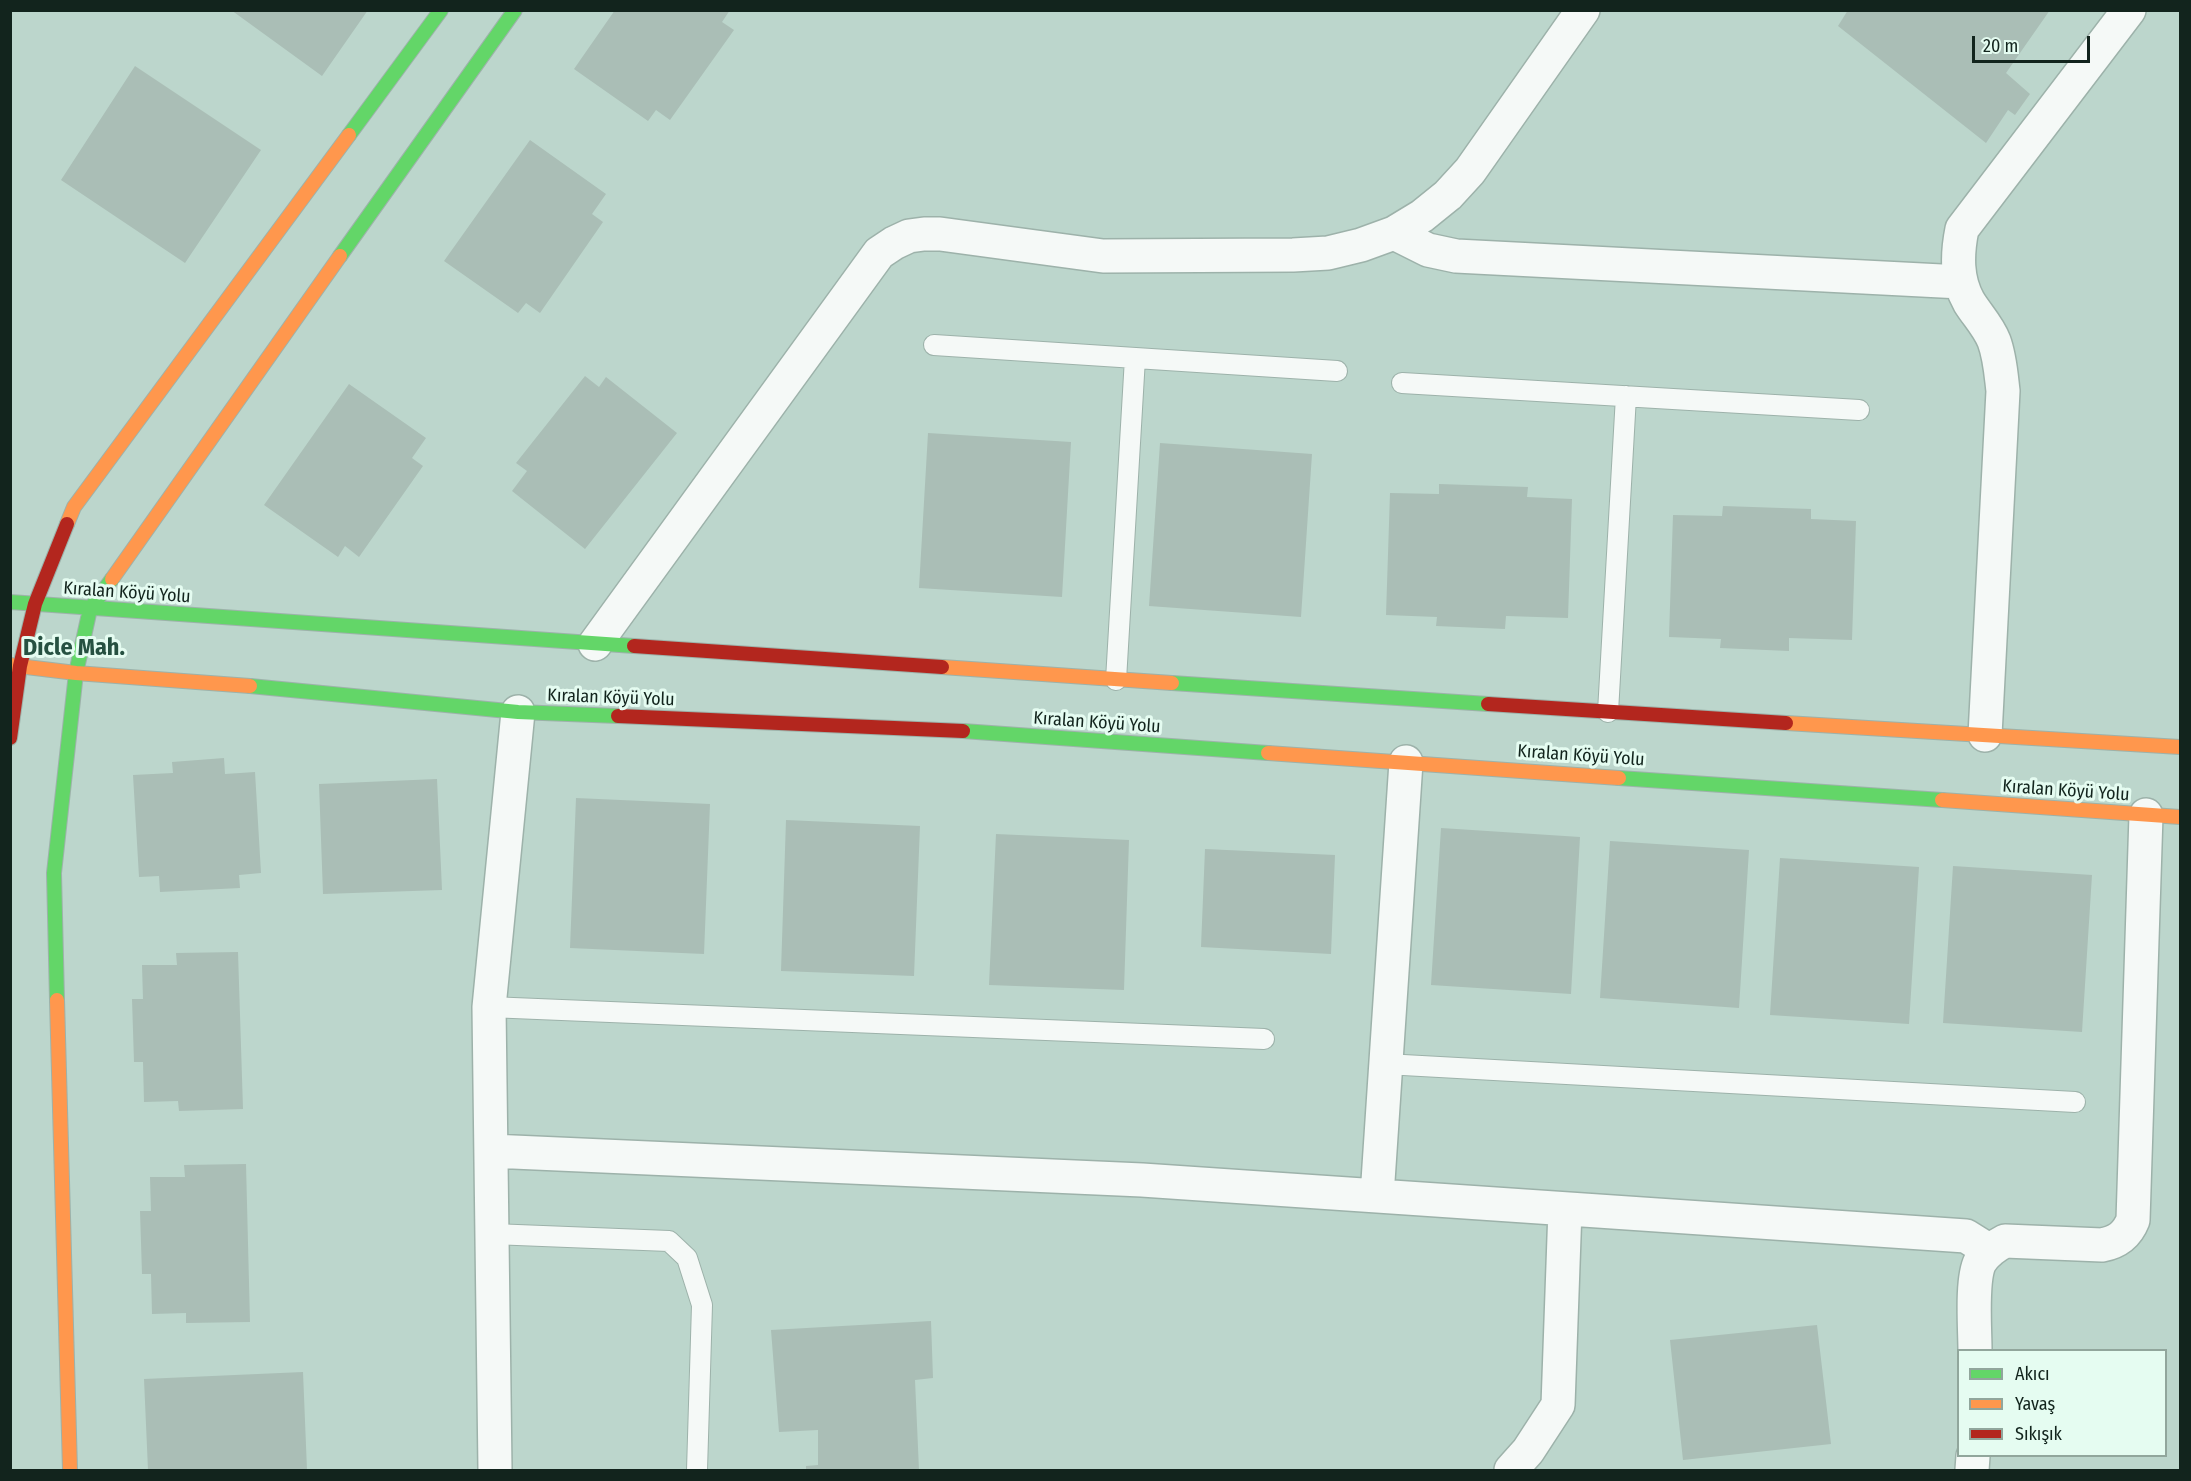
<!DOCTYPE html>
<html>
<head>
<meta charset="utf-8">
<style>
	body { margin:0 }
	#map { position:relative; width:2191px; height:1481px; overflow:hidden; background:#bcd6cc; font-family:"Fira Sans Condensed",sans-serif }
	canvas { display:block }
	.frame { position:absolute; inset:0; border:12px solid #12241d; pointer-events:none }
	.legend { position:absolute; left:1957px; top:1349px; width:210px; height:108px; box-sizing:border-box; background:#e5fcf1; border:2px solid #91a69c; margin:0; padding:8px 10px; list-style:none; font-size:18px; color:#12241d }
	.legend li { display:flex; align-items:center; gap:12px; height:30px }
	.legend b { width:30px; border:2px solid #91a69c }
	.scale { position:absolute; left:1972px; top:36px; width:118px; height:27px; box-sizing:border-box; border:3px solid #12241d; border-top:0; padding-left:8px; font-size:18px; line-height:21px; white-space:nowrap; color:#12241d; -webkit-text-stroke:4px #e5fcf1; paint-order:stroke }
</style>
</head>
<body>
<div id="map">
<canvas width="2191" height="1481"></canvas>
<div class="frame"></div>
<ul class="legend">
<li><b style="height:8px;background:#63d668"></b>Akıcı</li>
<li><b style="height:8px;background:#ff974d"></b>Yavaş</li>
<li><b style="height:8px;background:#b3261e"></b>Sıkışık</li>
</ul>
<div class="scale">20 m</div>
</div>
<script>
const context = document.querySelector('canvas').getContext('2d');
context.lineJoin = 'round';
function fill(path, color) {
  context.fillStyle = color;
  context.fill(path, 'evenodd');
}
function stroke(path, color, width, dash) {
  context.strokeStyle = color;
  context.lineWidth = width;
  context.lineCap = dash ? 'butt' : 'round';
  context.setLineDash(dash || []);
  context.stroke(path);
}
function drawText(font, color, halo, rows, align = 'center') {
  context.font = font + ' "Fira Sans Condensed",sans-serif';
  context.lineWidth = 6;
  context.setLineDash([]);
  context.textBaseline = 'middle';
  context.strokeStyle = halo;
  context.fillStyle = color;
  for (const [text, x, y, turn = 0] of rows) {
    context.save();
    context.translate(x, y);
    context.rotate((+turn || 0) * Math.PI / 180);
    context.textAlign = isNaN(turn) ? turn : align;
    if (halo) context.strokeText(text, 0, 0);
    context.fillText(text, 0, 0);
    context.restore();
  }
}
fill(new Path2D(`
	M231,10H368L322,76Z
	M615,10H730L722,22L734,30L670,120L656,110L648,121L574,69Z
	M1848,10H2050L2006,73L2030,94L2015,115L2008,110L1986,143L1838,26Z
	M135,66L261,150L185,263L61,180Z
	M530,140L606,194L592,214L603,222L540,313L526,303L518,313L444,261Z
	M585,376L599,387L606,377L677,433L585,549L512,491L527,471L516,463Z
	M349,384L426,438L412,458L423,466L359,557L345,546L338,557L264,505Z
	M928,433L1071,442L1062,597L919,588Z
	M1160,443L1312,454L1301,617L1149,606Z
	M1439,484L1528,487L1527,497L1572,499L1568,618L1506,616L1505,629L1436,626L1437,617L1386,615L1390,493L1439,494Z
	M1723,506L1811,509V519L1856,521L1852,640L1789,638V651L1720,648L1721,639L1669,637L1673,515L1722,516Z
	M224,758L225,774L255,772L261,873L239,875L240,888L160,892L159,876L139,877L133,775L173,773L172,762Z
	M437,779L442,890L323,894L319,784Z
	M576,798L710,804L704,954L570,948Z
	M786,820L920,826L914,976L781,971Z
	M1441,828L1580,837L1571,994L1431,985Z
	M996,834L1129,840L1124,990L989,985Z
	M1610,841L1749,850L1739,1008L1600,998Z
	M1205,849L1335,855L1331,954L1201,947Z
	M1780,858L1919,867L1909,1024L1770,1015Z
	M1953,866L2092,875L2082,1032L1943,1023Z
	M238,952L243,1109L179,1111L178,1101L144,1102L143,1062H134L132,999H143L142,965H177L176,953Z
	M246,1164L250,1322L186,1323V1313L152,1314L151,1274H142L140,1211H151L150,1177H185L184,1165Z
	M931,1321L933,1378L915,1380L919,1470H806V1466L818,1465V1430L779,1432L771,1330Z
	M1817,1325L1831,1444L1683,1460L1670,1340Z
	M303,1372L307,1470H148L144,1379Z`), '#aabeb6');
const lane = new Path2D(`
	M934,345L1337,371
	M1402,383L1859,410
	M1116,680L1135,358
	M1608,712L1626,396
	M489,1007L1264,1039
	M1385,1064L2075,1102
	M492,1234L669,1241L687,1258L702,1305L697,1470`);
const street = new Path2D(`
	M1394,233L1428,250L1456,256L1961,282
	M595,644L879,253L894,243L909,236L924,234H940L1103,256L1293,255L1328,253L1361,245L1394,233L1422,216L1448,195L1470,171L1583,10
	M1985,735L2003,391C2001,374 2000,357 1994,341C1988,326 1977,315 1969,302C1956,279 1957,254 1962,229L2129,10
	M491,1151L1142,1180L1966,1236L1990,1251
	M1377,1196L1406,762
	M1975,1350C1975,1329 1971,1280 1980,1262C1986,1253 1995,1246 2005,1241L2102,1245C2118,1242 2127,1235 2133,1220L2146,815
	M495,1470L489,1007L518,712
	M1511,1470L1528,1451L1558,1405L1565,1209
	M1972,1470L1973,1456`);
const fast = new Path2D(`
	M349,135L441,10
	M340,256L515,10
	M10,602L634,646
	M1172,683L1488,704
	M250,686L518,712L618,716
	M963,731L1268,753
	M1619,778L1942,800
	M57,1000L54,873L76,673L90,609L112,579`);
const slow = new Path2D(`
	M67,524L74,507L349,135
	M112,579L340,256
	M10,665L76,673L250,686
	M942,667L1172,683
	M1786,723L2180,747
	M1268,753L1619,778
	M1942,800L2180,817
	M57,1000L70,1470`);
const jam = new Path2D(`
	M634,646L942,667
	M1488,704L1786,723
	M618,716L963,731
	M10,738L20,666L35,604L67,524`);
stroke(lane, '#9db2aa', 22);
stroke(street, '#9db2aa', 36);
stroke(fast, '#9db2aa', 16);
stroke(slow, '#9db2aa', 16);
stroke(jam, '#9db2aa', 16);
stroke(lane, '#f5f9f7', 20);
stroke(street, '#f5f9f7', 33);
stroke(fast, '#63d668', 14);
stroke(slow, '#ff974d', 14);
stroke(jam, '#b3261e', 14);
drawText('18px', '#12241d', '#e5fcf1', [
	["Kıralan Köyü Yolu",127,593,4],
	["Kıralan Köyü Yolu",611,698,2],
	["Kıralan Köyü Yolu",1097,723,4],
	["Kıralan Köyü Yolu",1581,756,4],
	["Kıralan Köyü Yolu",2066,791,4]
]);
drawText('bold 24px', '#265141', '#e5fcf1', [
	["Dicle Mah.",74,648]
]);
</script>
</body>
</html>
